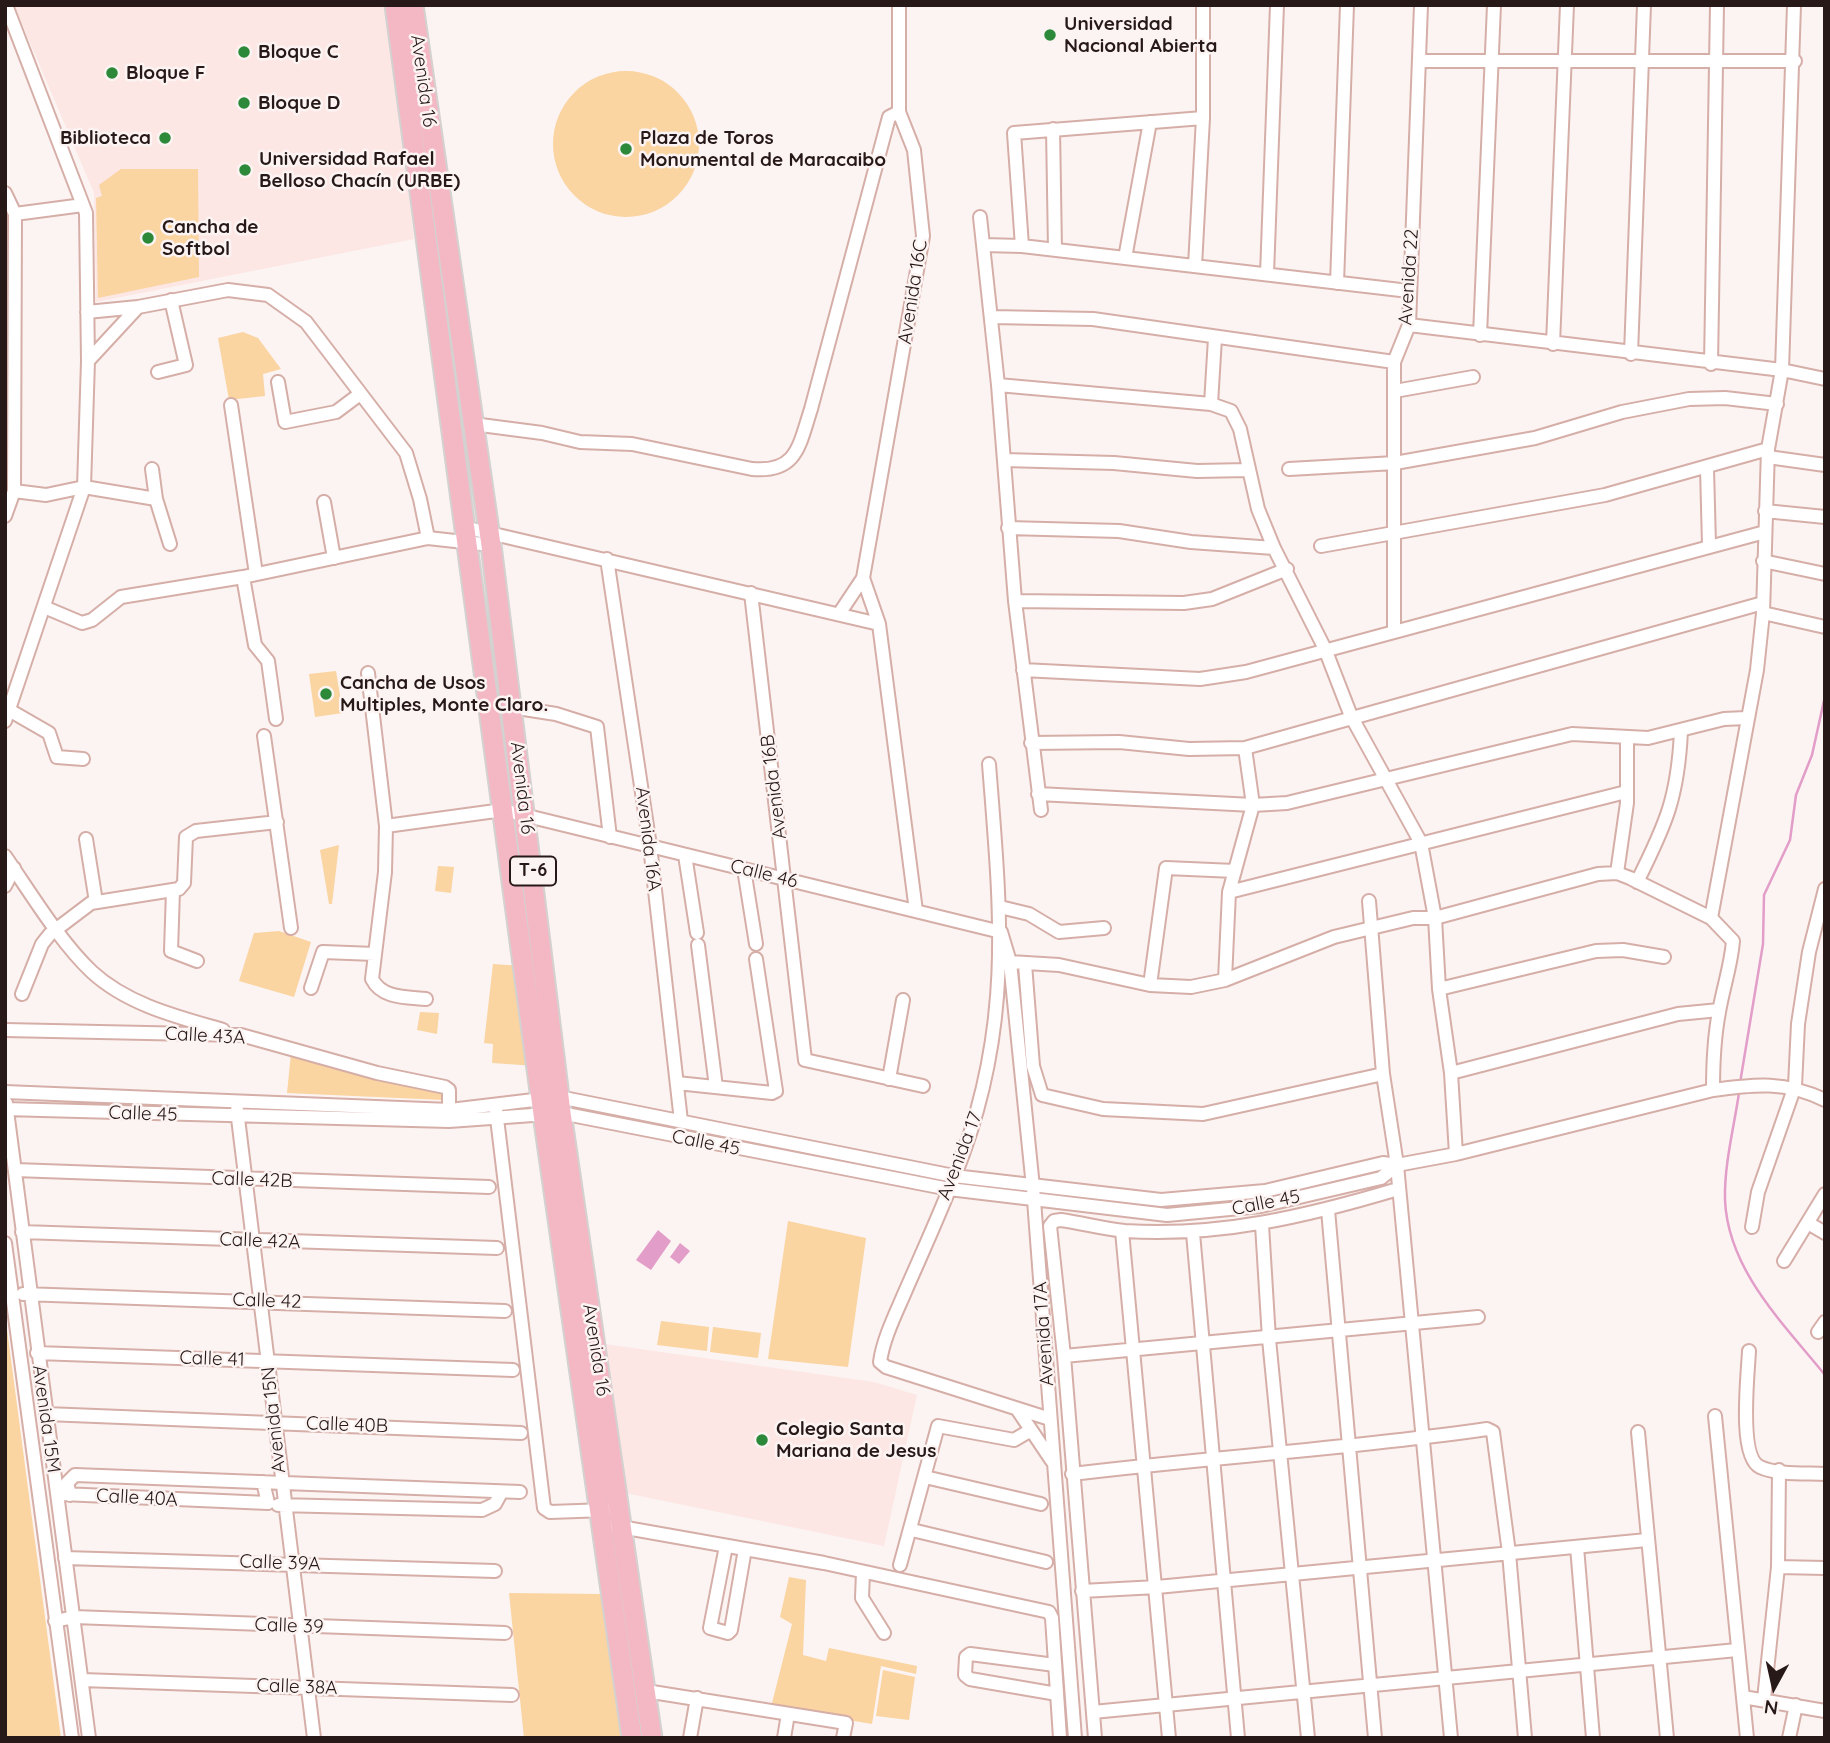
<!DOCTYPE html>
<html>
<head>
<meta charset="utf-8">
<style>
	body { margin:0 }
	#map { position:relative; width:1830px; height:1743px; overflow:hidden; background:#fcf4f2; font-family:Quicksand,sans-serif }
	canvas { display:block }
	.frame { position:absolute; inset:0; border:7px solid #271917; pointer-events:none }
	.north { position:absolute; left:1739px; top:1652px; width:70px; height:70px; -webkit-text-stroke:5px #fcf4f2; paint-order:stroke; rotate:188deg; font-size:19px; font-weight:700; line-height:28px; text-align:center; color:#271917 }
	.north::after { content:''; display:block; margin:auto; width:24px; height:32px; background:#271917; clip-path:polygon(50% 0,100% 100%,50% 72%,0 100%) }
</style>
</head>
<body>
<div id="map">
<canvas width="1830" height="1743"></canvas>
<div class="frame"></div>
<div class="north">N</div>
</div>
<script>
const context = document.querySelector('canvas').getContext('2d');
context.lineJoin = 'round';
function fill(path, color) {
  context.fillStyle = color;
  context.fill(path, 'evenodd');
}
function stroke(path, color, width, dash) {
  context.strokeStyle = color;
  context.lineWidth = width;
  context.lineCap = dash ? 'butt' : 'round';
  context.setLineDash(dash || []);
  context.stroke(path);
}
function drawText(font, color, halo, rows, align = 'center') {
  context.font = font + ' Quicksand,sans-serif';
  context.lineWidth = 5;
  context.setLineDash([]);
  context.textBaseline = 'middle';
  context.strokeStyle = halo;
  context.fillStyle = color;
  for (const [text, x, y, turn = 0] of rows) {
    context.save();
    context.translate(x, y);
    context.rotate((+turn || 0) * Math.PI / 180);
    context.textAlign = isNaN(turn) ? turn : align;
    if (halo) context.strokeText(text, 0, 0);
    context.fillText(text, 0, 0);
    context.restore();
  }
}
fill(new Path2D(`
	M14,5H386L414,239L96,302L94,193Z
	M605,1344L874,1382L917,1395L884,1546L625,1493Z`), '#fce7e4');
fill(new Path2D(`
	M553 144a73 73 0 1 1 146 0a73 73 0 1 1-146 0Z
	M121,169H198L199,277L98,298L96,198L102,196L99,185Z
	M243,332L258,338L281,369L263,374L265,396L229,400L218,338Z
	M336,671L343,713L315,717L309,674Z
	M339,845L332,904H329L320,850Z
	M438,866L454,867L451,893L435,891Z
	M279,931L311,942L294,997L239,981L254,933Z
	M493,964L522,966L536,1066L492,1063L493,1044L484,1043Z
	M420,1012L439,1013L437,1034L417,1030Z
	M291,1053L442,1090L443,1100L287,1093Z
	M788,1221L866,1238L848,1367L768,1359Z
	M5,1314L61,1738H5Z
	M661,1321L709,1327L707,1351L657,1345Z
	M713,1327L761,1333L758,1358L710,1352Z
	M789,1577L806,1580L803,1655L826,1661L829,1648L917,1666L916,1674L881,1666L872,1724L771,1707L792,1624L780,1617Z
	M509,1593L602,1594L622,1738H524Z
	M883,1670L915,1677L909,1720L876,1716Z`), '#fad4a1');
fill(new Path2D(`
	M658,1230L671,1241L651,1270L636,1260Z
	M680,1243L690,1251L679,1264L670,1257Z`), '#e29dc9');
stroke(new Path2D(`
	M1740,1083L1763,944L1764,895L1790,840L1796,795L1812,755L1825,696
	M1739,1093C1734,1127 1724,1165 1725,1200C1728,1270 1783,1323 1825,1375`), '#e29dc9', 2.5);
const minor = new Path2D(`
	M6,5L86,213L88,361
	M1421,61H1795
	M1053,129L1055,250
	M5,193L15,214L14,491L5,516
	M15,214L83,205
	M980,217L998,385L1015,601L1041,810
	M983,245L1022,246L1409,291
	M1022,246L1014,133L1203,118
	M1125,258L1150,122
	M1195,266L1203,118V5
	M1267,274L1277,5
	M1337,283L1347,5
	M87,312L138,307
	M992,317L1093,319L1394,362
	M1409,325L1782,370L1825,379
	M1480,335L1494,5
	M1215,338L1211,404L1231,411L1240,429L1258,509L1274,548L1325,649L1351,716L1421,843L1435,918L1439,989L1451,1073L1456,1154
	M1553,344L1567,5
	M1631,354L1644,5
	M1711,364L1717,5
	M158,372L186,365L171,300
	M278,382L285,422L336,412L360,394
	M998,385L1211,404
	M1395,391L1473,377
	M231,405L256,574
	M473,424L542,433L580,442L632,444L752,469C797,473 799,446 811,409L889,117L899,112
	M1768,457L1825,465
	M1004,460L1114,463L1197,471L1248,470
	M1707,468L1709,545
	M152,469L156,499L170,544
	M1289,469L1395,463L1535,438L1622,412L1689,399L1725,398L1777,404
	M14,491L46,495L84,487L156,499
	M324,502L334,558
	M1765,511L1825,517
	M468,528L879,624
	M1008,528L1119,531L1191,542L1274,548
	M1321,546L1605,495L1768,449
	M607,559L650,846L681,1121
	M1763,561L1825,574
	M243,577L255,645L268,661L276,719
	M863,578L879,624L916,911
	M751,593L805,1060L923,1086
	M1015,601L1184,603L1212,599L1287,569
	M44,607L82,623L92,620L121,597L243,577L428,538
	M1763,613L1825,627
	M839,614L863,578L923,236L914,150L899,112V5
	M1394,630V362L1409,325L1421,5
	M1023,670L1200,679L1246,672L1765,532
	M368,673L386,826
	M511,707L556,714L597,727L610,837
	M9,710L49,733L57,757L83,759
	M5,721L84,487L88,361L138,307L228,290L268,295L306,322L406,453L420,499L428,538L491,545
	M264,736L291,928
	M1031,743L1119,742L1189,749L1245,748L1763,603
	M989,764C1000,905 1013,1017 963,1154C946,1201 925,1246 905,1292C896,1313 883,1339 880,1362L886,1367L1050,1419
	M1038,794L1253,805L1287,803L1572,734L1648,738L1724,719L1746,718
	M86,839L96,902
	M685,855L697,933
	M5,856C30,892 60,942 92,972C128,1005 178,1017 223,1030
	M744,869L756,944
	M1617,873L1627,803V739
	M1637,882C1666,824 1678,797 1681,731
	M5,886L14,868
	M173,890L171,951L197,961
	M1229,892L1626,792
	M1369,901L1383,1074L1397,1165L1451,1738
	M1000,907L1029,914L1059,932L1104,928
	M1001,932L1010,962L1033,1187L1075,1738
	M698,945L716,1087
	M1010,962L1059,965L1150,985L1191,987L1225,980L1334,937L1413,918H1435L1598,874L1617,873L1630,878L1711,918
	M1025,964L1033,1066L1042,1095L1103,1109L1203,1114L1383,1074
	M1225,980L1229,892L1253,805L1245,748
	M1150,985L1166,868L1235,871
	M311,988L323,952L375,954
	M1439,989L1596,951L1623,950L1664,957
	M22,994L42,944L50,934L91,903L179,889L184,883L186,837L196,831L277,822
	M426,999C407,997 382,999 372,979L385,872L386,826L503,810L1001,932
	M5,1030L241,1035L377,1073L445,1087L449,1090V1117
	M1451,1073L1678,1014L1719,1010
	M889,1079L903,1000
	M677,1083L772,1093L776,1091L756,959
	M1713,1090C1713,1063 1714,1038 1719,1012C1723,988 1731,966 1733,941L1711,918L1757,670L1763,613L1768,449L1782,370L1794,5
	M5,1092L450,1110L559,1097L954,1176L1161,1200L1265,1191L1383,1163L1397,1165L1456,1154L1713,1090C1756,1084 1785,1081 1825,1100
	M6,1103L89,1738
	M5,1109L449,1121L561,1113L949,1189L1167,1215L1261,1206L1381,1178L1397,1165
	M237,1110L314,1738
	M496,1110L544,1508L550,1512L606,1510
	M15,1170L489,1187
	M1328,1210L1375,1738
	M1808,1223L1825,1233
	M1262,1225L1269,1339L1308,1738
	M1752,1227L1758,1192L1795,1086L1798,1024L1809,952L1825,889
	M1122,1231L1169,1738
	M22,1232L497,1248
	M1193,1233L1238,1738
	M5,1243L72,1738
	M1784,1261L1825,1194
	M23,1294L505,1311
	M1818,1332L1825,1322
	M1749,1351C1748,1374 1738,1457 1760,1467C1777,1475 1805,1473 1825,1474
	M37,1353L513,1370
	M1064,1356L1478,1317
	M1017,1409L1052,1461
	M46,1414L521,1433
	M1715,1416L1747,1738
	M1638,1432L1667,1738
	M1072,1474C1210,1457 1349,1449 1487,1429L1493,1432L1509,1553L1525,1738
	M925,1477L1041,1504
	M62,1494L268,1503L263,1482
	M70,1495L67,1483L75,1475L520,1492
	M278,1505L482,1510L495,1504L501,1493
	M615,1526L824,1563L1049,1612L1052,1618L1060,1738
	M912,1530L1046,1562
	M726,1546L710,1628L728,1633L731,1630L745,1549
	M1577,1547L1593,1738
	M65,1558L495,1571
	M900,1565L938,1426L1014,1440L1031,1430
	M1778,1567L1825,1568
	M863,1572L862,1598L884,1633
	M1082,1591L1157,1587L1647,1540
	M55,1621L74,1617L505,1633
	M1055,1665L970,1654L966,1657L965,1675L970,1679L1057,1694
	M82,1680L512,1695
	M646,1691L846,1723L843,1738
	M1743,1697L1825,1711
	M1764,1699L1778,1567L1779,1470
	M1093,1712L1737,1650
	M690,1738L697,1698
	M784,1738L788,1714
	M1095,1738L1064,1356L1050,1226L1054,1221L1061,1220C1082,1223 1104,1229 1125,1231C1220,1237 1308,1216 1398,1189
	M1789,1738L1796,1705`);
const highway = new Path2D(`
	M395,5L543,1114L632,1738
	M413,5L491,545L561,1113L652,1738`);
stroke(minor, '#d6aea8', 16);
stroke(highway, '#d4d1d1', 23);
stroke(minor, '#fff', 12);
stroke(highway, '#f4b8c4', 19);
for (const [x, y, r, color] of [
	[1050,35,7,"#2d893a"],
	[244,52,7,"#2d893a"],
	[112,73,7,"#2d893a"],
	[244,103,7,"#2d893a"],
	[165,138,7,"#2d893a"],
	[626,149,7,"#2d893a"],
	[245,170,7,"#2d893a"],
	[148,238,7,"#2d893a"],
	[326,694,7,"#2d893a"],
	[762,1440,7,"#2d893a"]
]) {
  const dot = new Path2D();
  dot.arc(x, y, r, 0, 2 * Math.PI);
  context.fillStyle = color;
  context.fill(dot);
  stroke(dot, '#fcf4f2', 2.5);
}
for (const [x, y, w] of [
	[533,871,46]
]) {
  const box = new Path2D();
  box.roundRect(x - w / 2, y - 14.5, w, 29, 5);
  context.fillStyle = '#fcf4f2';
  context.fill(box);
  stroke(box, '#271917', 2);
}
drawText('bold 18px', '#271917', null, [
	["T-6",533,871]
]);
drawText('bold 19px', '#271917', '#fcf4f2', [
	["Universidad",1064,24],
	["Nacional Abierta",1064,46],
	["Bloque C",258,52],
	["Bloque F",126,73],
	["Bloque D",258,103],
	["Biblioteca",151,138,"right"],
	["Plaza de Toros",640,138],
	["Monumental de Maracaibo",640,160],
	["Universidad Rafael",259,159],
	["Belloso Chacín (URBE)",259,181],
	["Cancha de",162,227],
	["Softbol",162,249],
	["Cancha de Usos",340,683],
	["Multiples, Monte Claro.",340,705],
	["Colegio Santa",776,1429],
	["Mariana de Jesus",776,1451]
], 'left');
drawText('19px', '#271917', '#fcf4f2', [
	["Avenida 16",423,81,82],
	["Avenida 22",1409,277,-86],
	["Avenida 16C",913,292,-81],
	["Avenida 16B",774,787,-97],
	["Avenida 16",522,788,83],
	["Avenida 16A",648,839,83],
	["Calle 46",764,874,14],
	["Calle 43A",205,1036,3],
	["Calle 45",143,1114,2],
	["Calle 45",706,1143,11],
	["Avenida 17",960,1156,-69],
	["Calle 42B",252,1180,2],
	["Calle 45",1266,1203,-11],
	["Calle 42A",260,1241,2],
	["Calle 42",267,1301,2],
	["Avenida 17A",1044,1334,-94],
	["Avenida 16",596,1350,81],
	["Calle 41",212,1359,2],
	["Avenida 15M",46,1419,82],
	["Avenida 15N",274,1420,-96],
	["Calle 40B",347,1425,2],
	["Calle 40A",137,1498,3],
	["Calle 39A",280,1563,2],
	["Calle 39",289,1626,2],
	["Calle 38A",297,1687,2]
]);
</script>
</body>
</html>
